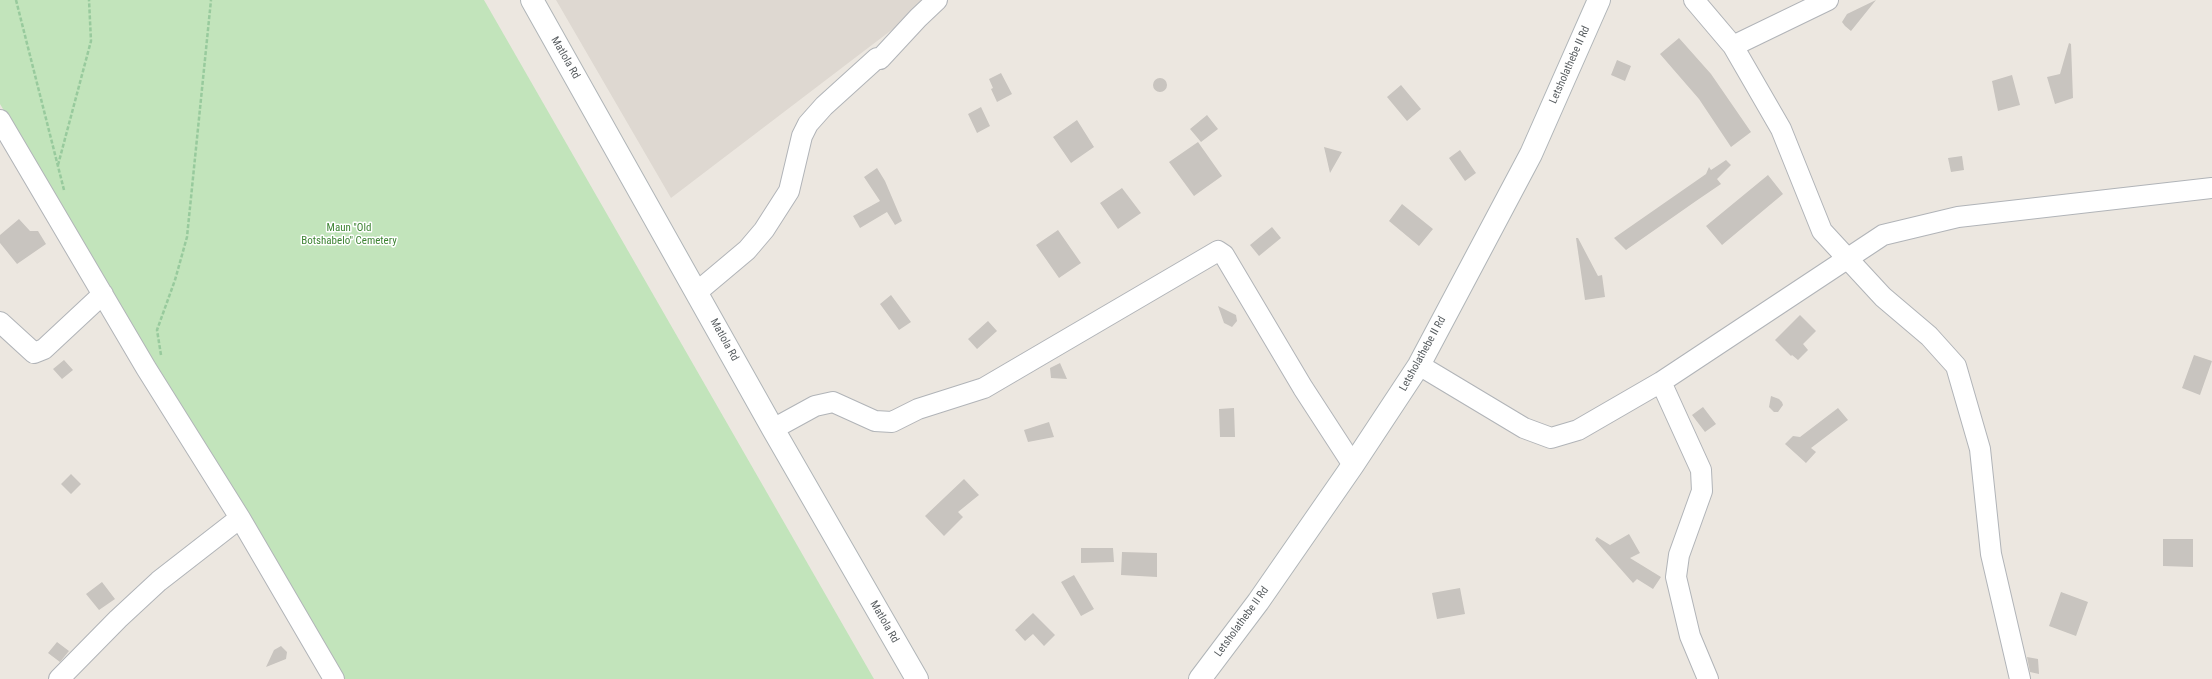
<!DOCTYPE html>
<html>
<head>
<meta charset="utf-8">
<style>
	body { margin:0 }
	canvas { display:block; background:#ece7e0 }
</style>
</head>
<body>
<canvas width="2212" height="679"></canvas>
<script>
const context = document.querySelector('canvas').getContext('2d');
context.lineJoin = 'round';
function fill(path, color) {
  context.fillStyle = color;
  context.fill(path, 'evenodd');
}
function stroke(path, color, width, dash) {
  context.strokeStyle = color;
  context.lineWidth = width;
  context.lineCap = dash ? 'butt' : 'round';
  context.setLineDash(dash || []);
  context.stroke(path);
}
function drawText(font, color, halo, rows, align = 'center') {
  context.font = font + ' "Roboto Condensed",sans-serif';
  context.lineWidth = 3;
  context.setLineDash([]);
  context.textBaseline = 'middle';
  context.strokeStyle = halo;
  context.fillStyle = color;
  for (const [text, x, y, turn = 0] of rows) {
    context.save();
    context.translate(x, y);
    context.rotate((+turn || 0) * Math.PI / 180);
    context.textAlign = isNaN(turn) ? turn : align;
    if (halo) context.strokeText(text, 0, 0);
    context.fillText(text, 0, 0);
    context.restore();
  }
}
fill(new Path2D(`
	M556,0H931L671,198Z`), '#ded8d1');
fill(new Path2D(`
	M0,0H484L874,679H341L0,104Z`), '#c2e4bb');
fill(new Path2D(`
	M1876,0L1851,31L1845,26L1842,22L1847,14Z
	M1679,38L1711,74L1751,132L1731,147L1699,99L1660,54Z
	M2069,43L2071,44L2073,98L2055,104L2047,77L2060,74Z
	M1617,60L1631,66L1625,81L1611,75Z
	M1001,73L1012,94L997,102L991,89L993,88L989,79Z
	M2012,75L2020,105L1998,111L1992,81Z
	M1153 85a7 7 0 1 1 14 0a7 7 0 1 1-14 0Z
	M1401,85L1421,109L1407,121L1387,97Z
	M981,107L990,126L977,133L968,114Z
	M1207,115L1218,129L1201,142L1190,129Z
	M1077,120L1094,147L1071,163L1053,137Z
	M1198,142L1222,176L1194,196L1169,162Z
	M1324,147L1342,152L1330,173Z
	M1460,150L1476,173L1465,181L1449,158Z
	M1962,156L1964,170L1951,172L1948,158Z
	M1726,160L1731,165L1717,179L1721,184L1696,201L1626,250L1614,238L1706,174L1709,167L1711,170Z
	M877,168L885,181L902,221L895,225L887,212L860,228L853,216L880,201L864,177Z
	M1768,175L1783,194L1722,245L1706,226Z
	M1122,188L1141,213L1118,229L1100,203Z
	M1402,204L1433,229L1419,246L1389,221Z
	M19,219L30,231H38L46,244L17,264L0,243V235Z
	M1272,227L1281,238L1259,256L1250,245Z
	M1058,230L1081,263L1059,278L1036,245Z
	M1576,238H1578L1598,276L1602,275L1605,297L1585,300Z
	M891,295L911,322L899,330L880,304Z
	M1218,306L1236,315L1237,321L1232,327L1224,323Z
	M1800,315L1816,331L1803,344L1808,350L1798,360L1792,355L1791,356L1775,340Z
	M988,321L997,331L977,349L968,339Z
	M2194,355L2212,361L2200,395L2182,388Z
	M64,360L73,370L62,379L53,369Z
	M1060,363L1067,379L1051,378L1050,368Z
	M1771,396L1779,399L1782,402L1783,405L1778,412H1774L1769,407Z
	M1703,407L1716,424L1705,432L1692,415Z
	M1234,408L1235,437H1220L1219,409Z
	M1838,408L1848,420L1811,448L1816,452L1806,463L1785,444L1793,436L1800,437Z
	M1049,422L1054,437L1028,442L1024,430Z
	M71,474L81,484L71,494L61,484Z
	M964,479L979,495L958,512L963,517L944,536L925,516Z
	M1629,534L1640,553L1630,558L1661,577L1653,589L1637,579L1633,583L1595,540L1597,537L1610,545Z
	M2163,539H2193V567L2163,566Z
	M1081,548H1113L1114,562L1081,563Z
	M1122,552L1157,553V577L1121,575Z
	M1074,575L1094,609L1081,616L1061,582Z
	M102,582L115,599L99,610L86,594Z
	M1460,588L1465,614L1437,619L1432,593Z
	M2061,592L2088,602L2076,636L2049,626Z
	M1033,613L1055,635L1044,646L1033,634L1025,641L1015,630Z
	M57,642L69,651L60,662L48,653Z
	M281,646L287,652L286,659L266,667L274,650Z
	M2027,657L2038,659L2039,674L2030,672Z`), '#c8c4bf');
const street = new Path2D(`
	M1694,0L1733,46L1781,129L1822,231L1883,297L1929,336L1956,366L1980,449L1991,554L2020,679
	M1733,46L1828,0
	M0,120L146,368L240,518L334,679
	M697,292L747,250L764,230L789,191L802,136L808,124L824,106L877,58L880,59L918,18L937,0
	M0,322L34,353L44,349L103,294
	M1419,365L1524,428L1551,438L1578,430L1661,382L1883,235L1958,217L2212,188
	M1661,382L1701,470L1702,491L1679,555L1676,577L1690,636L1708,679
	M773,429L815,406L833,402L875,421L892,422L918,409L984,388L1218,251L1224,255L1303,388L1353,465
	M59,679L118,619L159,581L240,518`);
const secondary = new Path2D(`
	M532,0L773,429L917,679
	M1200,679L1258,602L1353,465L1419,365L1531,154L1599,0`);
stroke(street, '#b1b4b8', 22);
stroke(secondary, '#b0b5b8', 24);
stroke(new Path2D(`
	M16,0L64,190
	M58,165L91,41L89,0
	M161,355L157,330L175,280L187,237L211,0`), '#98ca9d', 2.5, [4, 2]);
stroke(street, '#fff', 20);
stroke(secondary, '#fff', 22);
drawText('11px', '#595e61', '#fff', [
	["Matlola Rd",565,58,60],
	["Letsholathebe II Rd",1570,65,-66],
	["Matlola Rd",724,340,61],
	["Letsholathebe II Rd",1423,354,-61],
	["Matlola Rd",884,622,60],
	["Letsholathebe II Rd",1242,622,-54]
]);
drawText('11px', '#3e8434', '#fff', [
	["Maun \"Old",349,228],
	["Botshabelo\" Cemetery",349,241]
]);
</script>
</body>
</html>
